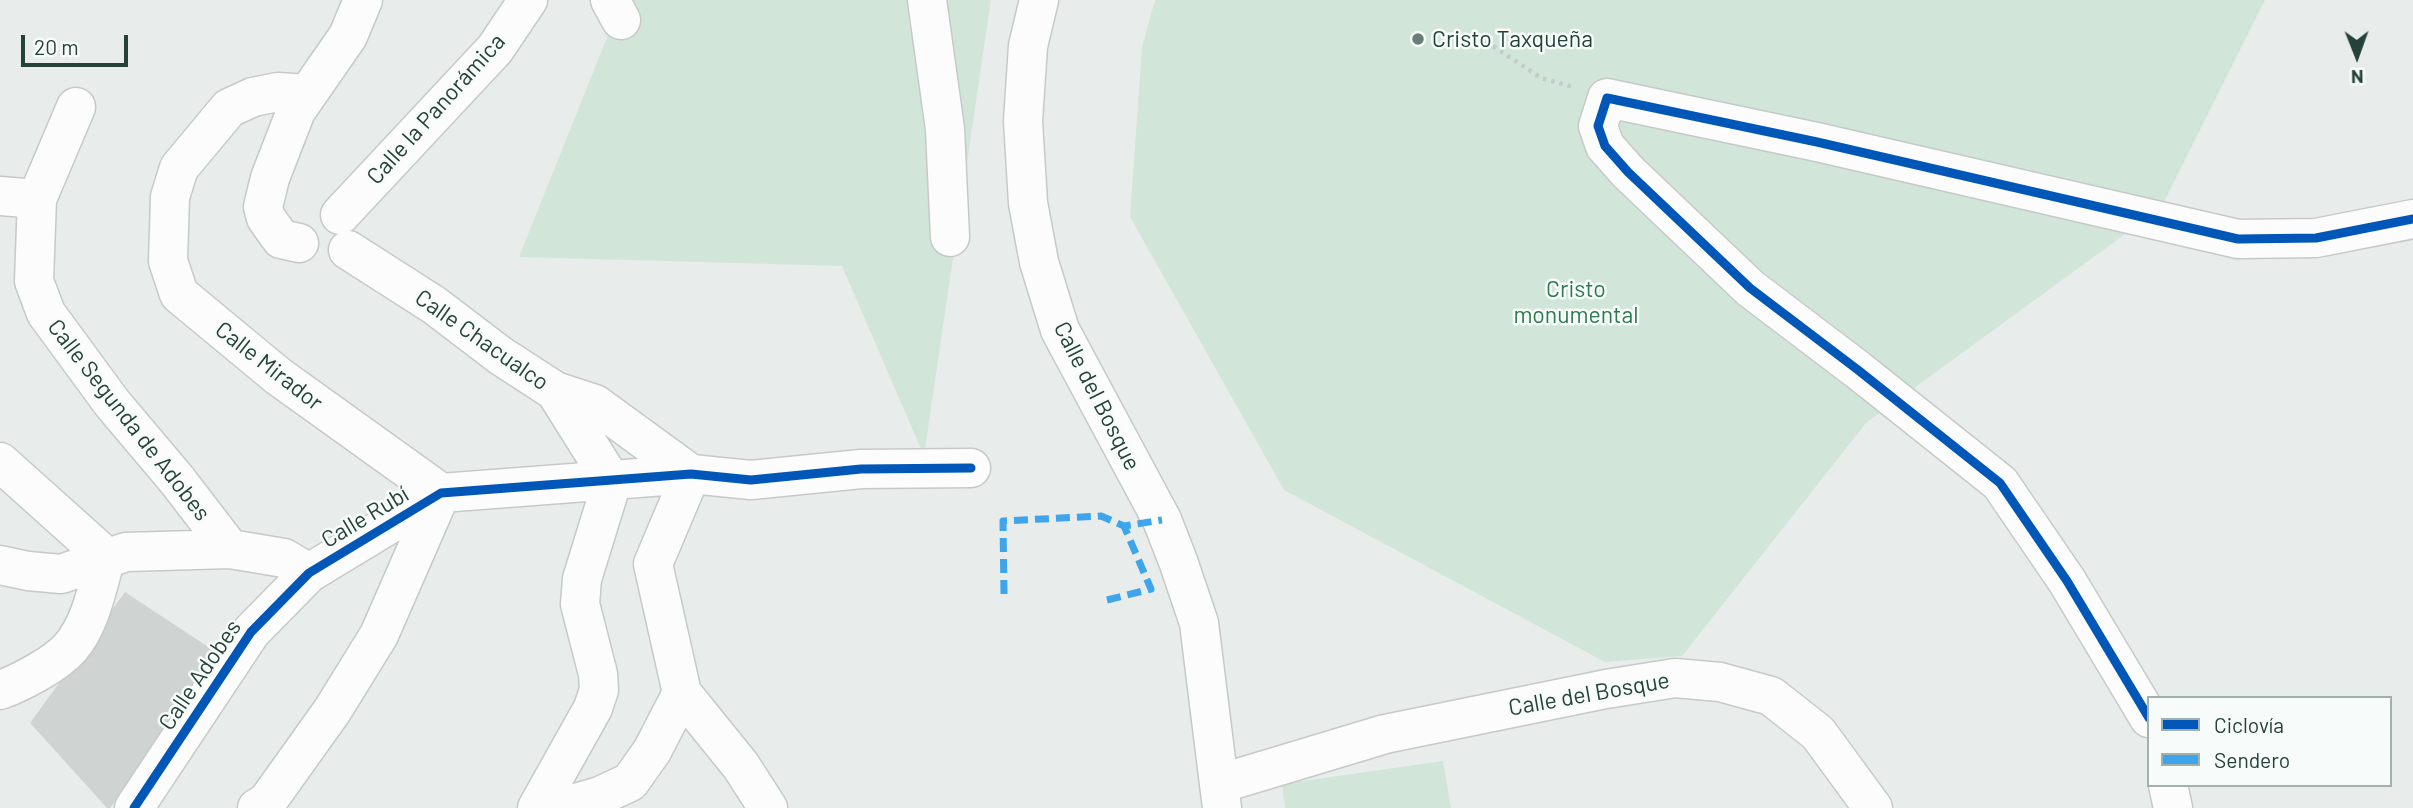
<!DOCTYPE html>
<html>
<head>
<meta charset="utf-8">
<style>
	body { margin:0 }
	#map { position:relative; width:2413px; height:808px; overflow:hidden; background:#e8edeb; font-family:Barlow,sans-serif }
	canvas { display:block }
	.legend { position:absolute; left:2147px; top:696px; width:245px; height:91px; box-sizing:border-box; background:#f7fbf9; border:2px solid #a3b1ad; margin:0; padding:9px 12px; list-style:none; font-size:21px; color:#24423a }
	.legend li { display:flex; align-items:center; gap:14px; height:35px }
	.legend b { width:35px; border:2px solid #a3b1ad }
	.north { position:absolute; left:2322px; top:21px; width:70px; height:70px; -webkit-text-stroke:5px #f7fbf9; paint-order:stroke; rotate:179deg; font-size:19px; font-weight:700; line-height:28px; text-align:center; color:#24423a }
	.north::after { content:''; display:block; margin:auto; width:24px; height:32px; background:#24423a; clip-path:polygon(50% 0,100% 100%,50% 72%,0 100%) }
	.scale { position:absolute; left:21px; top:35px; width:107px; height:32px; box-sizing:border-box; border:4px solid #24423a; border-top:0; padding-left:9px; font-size:21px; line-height:24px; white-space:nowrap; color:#24423a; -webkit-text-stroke:5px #f7fbf9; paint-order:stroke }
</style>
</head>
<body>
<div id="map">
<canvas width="2413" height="808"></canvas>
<ul class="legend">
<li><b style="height:9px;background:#0057b8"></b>Ciclovía</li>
<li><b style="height:9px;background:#3ea4ec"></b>Sendero</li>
</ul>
<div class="north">N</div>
<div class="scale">20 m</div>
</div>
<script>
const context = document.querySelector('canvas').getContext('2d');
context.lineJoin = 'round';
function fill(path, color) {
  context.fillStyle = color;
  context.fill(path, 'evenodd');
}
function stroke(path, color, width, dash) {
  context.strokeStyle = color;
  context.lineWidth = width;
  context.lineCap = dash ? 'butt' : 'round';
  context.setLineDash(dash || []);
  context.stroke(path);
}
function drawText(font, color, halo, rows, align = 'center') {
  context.font = font + ' Barlow,sans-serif';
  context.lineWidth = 5;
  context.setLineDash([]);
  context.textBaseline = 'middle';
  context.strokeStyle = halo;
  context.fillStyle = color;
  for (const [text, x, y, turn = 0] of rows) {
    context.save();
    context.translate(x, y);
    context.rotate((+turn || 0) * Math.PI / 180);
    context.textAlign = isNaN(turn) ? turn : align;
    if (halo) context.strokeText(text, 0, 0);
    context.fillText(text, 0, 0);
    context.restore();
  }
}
fill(new Path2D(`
	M622,0H991L924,456L842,266L519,257Z
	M1155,0H2265L2161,208L1866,423L1682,656L1605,662L1284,490L1130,217L1142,47Z
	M1443,761L1451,808H1285L1282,784Z`), '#d1e6d8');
fill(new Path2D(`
	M125,592L228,660L110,808H107L30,723Z`), '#cfd4d2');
const minor = new Path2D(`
	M610,0L621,20
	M927,0L945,129L950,237
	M1039,0L1028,46L1023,121L1028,203L1039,262L1060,330L1162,520L1178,561L1199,623L1222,808
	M307,94L278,92L253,97L229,108L179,168L170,197L168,261L179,294L278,376L441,493
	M76,107L37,199L34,281L46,313L112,403L177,480L230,549L284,558L309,573
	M0,196L37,199
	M340,215L495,49L528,0
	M299,243L281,239L266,218L263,207L270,178L296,111L348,36L363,0
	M348,250L434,305L501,356L555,391L595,404L691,474L653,564L682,693L741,766L768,808
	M0,462L106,557
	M0,565L28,571L61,574L126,552L230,549
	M0,690C20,683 56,664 70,648C91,624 97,588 106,557
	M2149,718L2067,581L2000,483L1858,370L1750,288L1628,172L1605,146L1598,126L1607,98L1817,142L2238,239L2316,238L2413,219
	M1219,784L1385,734L1606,689L1675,678L1720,682L1771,696L1818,733L1873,808
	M2168,785L2173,808
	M134,808L251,632L309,573L441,493L691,474L751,480L861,469L971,468
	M257,808L267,802L332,711L379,635L441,493
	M537,808L593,708L599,690L598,674L580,604L582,579L612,482L555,391
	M559,808L600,796L630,782L652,751L682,693`);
stroke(minor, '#c5cac8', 41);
stroke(new Path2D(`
	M1472,32L1541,78L1573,87`), '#c3ccca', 4.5, [3.5, 5]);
stroke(minor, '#fcfcfc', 38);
stroke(new Path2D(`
	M1004,594L1003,521L1101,516L1124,526L1162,520
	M1107,600L1151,589L1124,526`), '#3ea4ec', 7, [14, 7]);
stroke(new Path2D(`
	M2149,718L2067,581L2000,483L1858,370L1750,288L1628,172L1605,146L1598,126L1607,98L1817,142L2238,239L2316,238L2413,219
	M134,808L251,632L309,573L441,493L691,474L751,480L861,469L971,468`), '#0057b8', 9);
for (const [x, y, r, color] of [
	[1418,39,7,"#697e78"]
]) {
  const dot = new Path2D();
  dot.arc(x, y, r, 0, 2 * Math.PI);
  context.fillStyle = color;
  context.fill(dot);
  stroke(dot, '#f7fbf9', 2.5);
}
drawText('23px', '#24423a', '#f7fbf9', [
	["Cristo Taxqueña",1432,39]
], 'left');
drawText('23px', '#24423a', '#f7fbf9', [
	["Calle la Panorámica",436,109,-48],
	["Calle Chacualco",482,340,35],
	["Calle Mirador",269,366,38],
	["Calle del Bosque",1097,396,63],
	["Calle Segunda de Adobes",129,420,52],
	["Calle Rubí",365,517,-31],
	["Calle Adobes",200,675,-56],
	["Calle del Bosque",1589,694,-10]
]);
drawText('23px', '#2d7a4b', '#f7fbf9', [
	["Cristo",1576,289],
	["monumental",1576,315]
]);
</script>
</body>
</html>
